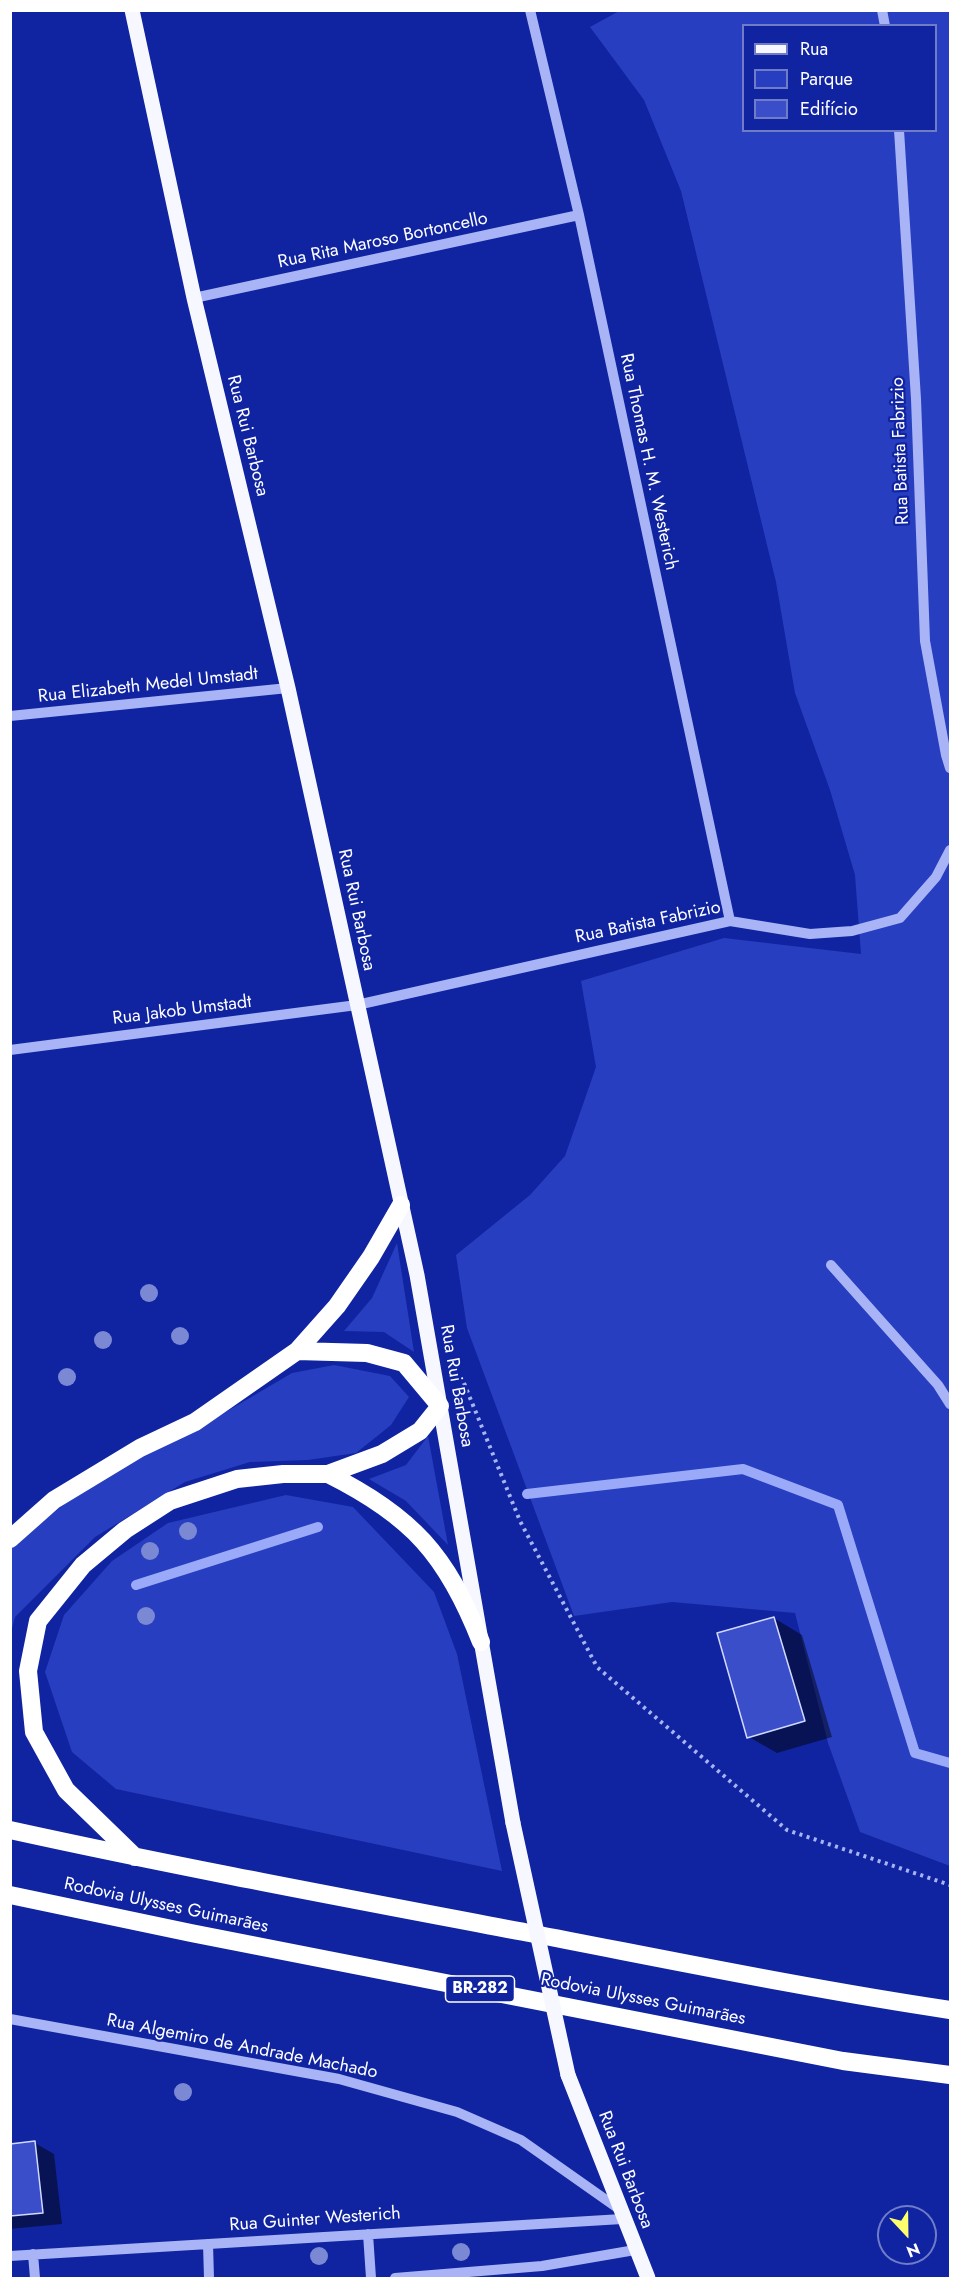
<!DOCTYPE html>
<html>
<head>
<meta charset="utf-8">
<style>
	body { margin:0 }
	#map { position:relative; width:961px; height:2289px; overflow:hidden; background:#1024a1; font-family:Jost,sans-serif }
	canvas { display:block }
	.frame { position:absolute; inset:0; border:12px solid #fff; pointer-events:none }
	.legend { position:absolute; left:742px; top:24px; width:195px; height:108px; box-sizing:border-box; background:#1024a1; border:2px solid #707cc7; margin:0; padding:8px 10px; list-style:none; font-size:18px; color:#fff }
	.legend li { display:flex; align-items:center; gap:12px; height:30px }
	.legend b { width:30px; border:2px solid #707cc7 }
	.north { position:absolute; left:877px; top:2205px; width:60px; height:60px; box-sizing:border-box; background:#1024a1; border:2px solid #707cc7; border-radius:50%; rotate:158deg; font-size:16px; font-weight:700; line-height:24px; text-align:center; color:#fff }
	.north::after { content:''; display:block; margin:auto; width:21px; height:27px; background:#feff6d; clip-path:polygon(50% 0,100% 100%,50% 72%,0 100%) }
</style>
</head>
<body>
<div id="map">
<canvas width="961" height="2289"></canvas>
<div class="frame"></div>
<ul class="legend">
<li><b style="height:8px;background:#f7f8ff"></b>Rua</li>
<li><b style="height:16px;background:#273ec0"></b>Parque</li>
<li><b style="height:16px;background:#394ec8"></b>Edifício</li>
</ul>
<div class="north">N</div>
</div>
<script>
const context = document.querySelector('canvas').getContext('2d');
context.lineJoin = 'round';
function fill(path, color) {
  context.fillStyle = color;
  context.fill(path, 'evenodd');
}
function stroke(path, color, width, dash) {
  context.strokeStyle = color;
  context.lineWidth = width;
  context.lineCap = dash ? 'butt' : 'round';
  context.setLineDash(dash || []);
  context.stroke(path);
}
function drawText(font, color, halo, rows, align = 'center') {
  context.font = font + ' Jost,sans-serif';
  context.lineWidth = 4.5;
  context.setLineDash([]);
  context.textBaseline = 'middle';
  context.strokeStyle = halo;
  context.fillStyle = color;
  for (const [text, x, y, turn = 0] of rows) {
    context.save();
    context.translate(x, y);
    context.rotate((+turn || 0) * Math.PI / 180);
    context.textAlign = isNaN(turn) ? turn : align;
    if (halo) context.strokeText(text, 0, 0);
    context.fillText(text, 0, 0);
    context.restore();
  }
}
fill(new Path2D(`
	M621,10L950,11V1866L860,1832L828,1743L795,1613L672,1602L574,1616L467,1328L456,1255L530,1195L565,1156L596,1067L581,981L724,938L861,954L855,875L830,790L795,693L776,582L681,191L644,100L590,27ZM744,26H936V130H744Z
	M397,1243L414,1352L384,1332L344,1331L372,1298Z
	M334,1365L390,1376L409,1397L391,1425L356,1453L308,1460L250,1462L185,1482L95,1537L15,1617L11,1632V1549L14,1544L100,1476L207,1423L292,1373Z
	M428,1436L448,1545L406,1501L369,1479L406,1465Z
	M286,1495L353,1507L434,1592L457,1654L502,1871L116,1789L72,1752L45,1672L64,1615L112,1561L168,1523Z`), '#273ec0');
fill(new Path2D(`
	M774,1618L802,1635L832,1737L777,1753L749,1737Z
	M35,2143L54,2154L62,2224L10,2229V2145Z`), '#0007');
stroke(new Path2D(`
	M527,1494L743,1469L838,1505L915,1753L950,1763
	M136,1585L318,1527`), '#9aaaf9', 10);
const building = new Path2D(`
	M774,1617L805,1721L747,1738L717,1633Z
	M35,2141L43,2213L10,2216V2144Z`);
fill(building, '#394ec8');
stroke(building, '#d2d9fe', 1.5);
stroke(new Path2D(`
	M464,1383L520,1521L597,1667L787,1830L950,1885`), '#a8b4f5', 4, [3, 4.5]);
stroke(new Path2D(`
	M530,10L579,215L730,921
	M882,10L885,26
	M899,130L916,399L925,641L946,755L950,768
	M194,298L579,215
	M10,716L288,688
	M10,1050L357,1005L730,921L810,934L852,931L900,918L936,877L950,850
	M831,1265L938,1385L950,1404
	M10,2019L339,2079L457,2112L521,2140L619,2209
	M368,2234L371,2278
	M208,2244L209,2278
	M33,2254L35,2278
	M10,2256L622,2219
	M395,2278L542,2266L635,2250`), '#a8b4f5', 10);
stroke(new Path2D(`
	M132,10L194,298L288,688L417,1275L513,1823
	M568,2075L648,2278`), '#f7f8ff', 15);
stroke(new Path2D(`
	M328,1474C412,1516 447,1555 481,1642
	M10,1539L54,1500L140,1448L195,1422L297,1351L337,1306L371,1257L401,1205
	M10,1830C183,1868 356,1900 529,1933C670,1960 809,1989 950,2010
	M135,1857L66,1790L34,1732L28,1671L38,1621L83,1565L125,1530L170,1501L237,1479L283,1474H328L382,1454L420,1431L440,1406L404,1363L367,1353L297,1351
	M10,1895L191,1933L843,2061L950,2075`), '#fff', 18);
stroke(new Path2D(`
	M513,1823L568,2075`), '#f7f8ff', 15);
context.fillStyle = '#7b88d4';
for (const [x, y] of [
	[149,1293],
	[180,1336],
	[103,1340],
	[67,1377],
	[188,1531],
	[150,1551],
	[146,1616],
	[183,2092],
	[461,2252],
	[319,2256]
]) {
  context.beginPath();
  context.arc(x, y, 9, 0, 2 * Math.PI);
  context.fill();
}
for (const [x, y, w] of [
	[480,1989,69]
]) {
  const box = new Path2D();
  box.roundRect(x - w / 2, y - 13, w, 26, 4.5);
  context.fillStyle = '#1024a1';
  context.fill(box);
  stroke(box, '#fff', 1.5);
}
drawText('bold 16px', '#fff', null, [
	["BR-282",480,1989]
]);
drawText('18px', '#fff', '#1024a1', [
	["Rua Rita Maroso Bortoncello",383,241,-12],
	["Rua Rui Barbosa",247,436,76],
	["Rua Batista Fabrizio",901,451,-92],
	["Rua Thomas H. M. Westerich",648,462,78],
	["Rua Elizabeth Medel Umstadt",148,686,-6],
	["Rua Rui Barbosa",356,910,78],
	["Rua Batista Fabrizio",648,923,-12],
	["Rua Jakob Umstadt",182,1011,-7],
	["Rua Rui Barbosa",456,1386,80],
	["Rodovia Ulysses Guimarães",166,1906,12],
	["Rodovia Ulysses Guimarães",643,2000,11],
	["Rua Algemiro de Andrade Machado",242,2047,11],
	["Rua Rui Barbosa",625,2170,69],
	["Rua Guinter Westerich",315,2220,-4]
]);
</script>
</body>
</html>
